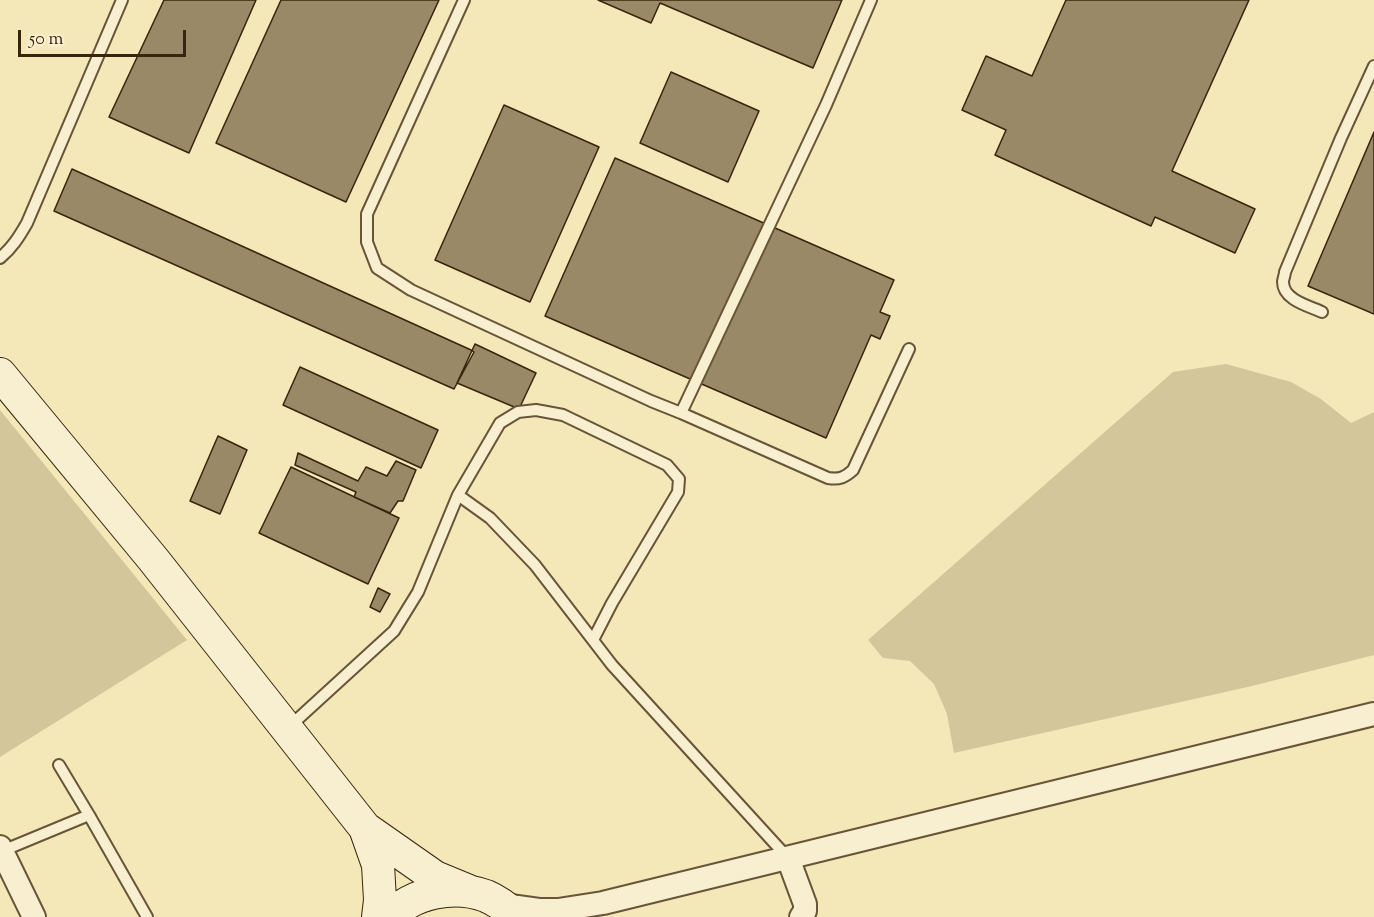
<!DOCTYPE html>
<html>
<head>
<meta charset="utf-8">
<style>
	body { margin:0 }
	#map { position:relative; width:1374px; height:917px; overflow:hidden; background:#f4e7b8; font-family:"Sorts Mill Goudy",serif }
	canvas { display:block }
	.scale { position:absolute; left:18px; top:30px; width:168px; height:27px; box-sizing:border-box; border:3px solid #39240d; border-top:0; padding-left:8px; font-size:18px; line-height:21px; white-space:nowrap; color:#39240d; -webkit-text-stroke:4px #f8efd1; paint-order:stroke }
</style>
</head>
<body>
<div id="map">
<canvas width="1374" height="917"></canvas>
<div class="scale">50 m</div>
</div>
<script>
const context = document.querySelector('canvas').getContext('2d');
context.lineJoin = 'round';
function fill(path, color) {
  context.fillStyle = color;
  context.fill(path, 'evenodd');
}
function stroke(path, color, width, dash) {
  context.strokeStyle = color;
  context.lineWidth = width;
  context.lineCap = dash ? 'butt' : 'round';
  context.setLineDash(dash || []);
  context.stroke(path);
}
fill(new Path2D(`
	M1226,364L1291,382L1321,399L1351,423L1374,412V655L1252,686L954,753L947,714L934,684L910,661L883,658L868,640L1173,372Z
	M0,410L187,640L0,757Z`), '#d4c69b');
const building = new Path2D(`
	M164,0H256L189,153L109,117Z
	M281,0H439L346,202L216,143Z
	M598,0H842L813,68L660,3L651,23Z
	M1066,0H1249L1172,171L1255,209L1235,253L1155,217L1151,226L995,155L1006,130L962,110L986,56L1032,76Z
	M671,72L759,111L728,182L640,143Z
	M504,105L599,147L530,302L435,260Z
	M1374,132V314L1308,286Z
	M615,158L894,280L880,312L890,316L880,339L871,335L826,438L545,316Z
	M72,169L471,350L474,352L454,389L54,211Z
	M475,344L536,373L519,409L457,383Z
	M300,367L438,430L421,468L283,405Z
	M218,436L247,450L220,514L190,501Z
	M298,453L358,481L366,467L387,476L396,461L416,470L403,501H398L390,513L354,497L356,492L295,465Z
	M291,467L399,518L368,584L259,533Z
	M378,588L390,594L380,612L370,607Z`);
fill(building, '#9a8966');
stroke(building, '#39240d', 1.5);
const lane = new Path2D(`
	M464,0L367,214V242L377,268L411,290L651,401L681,413L826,105L871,0
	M0,258C12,248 19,237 27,223L122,0
	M1322,312C1309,306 1283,300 1283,282C1283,279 1285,275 1285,272L1341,138L1374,66
	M681,413L828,478C840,480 845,477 853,470L909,349
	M458,495L490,518L535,565L612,665L788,858
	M289,727L394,631L418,592L458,495L500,423L518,412L536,410L563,415L667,465L679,479L678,492L612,603L593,640
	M59,765L89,815L147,917
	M2,851L89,815`);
const street = new Path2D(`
	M0,847L34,917
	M788,858L805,904V911L801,917
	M503,905L539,910H558L603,903L1374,714`);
const secondary = new Path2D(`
	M0,374L153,559L365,828L435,877L469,891
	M365,828L378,865L380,900L378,917
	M390,917C413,892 455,884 486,896C498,901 508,909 517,917`);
stroke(lane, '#685538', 14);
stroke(street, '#685538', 26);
stroke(secondary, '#39240d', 34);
stroke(lane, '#f8efd1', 10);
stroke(street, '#f8efd1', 22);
stroke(secondary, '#f8efd1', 32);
</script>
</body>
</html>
